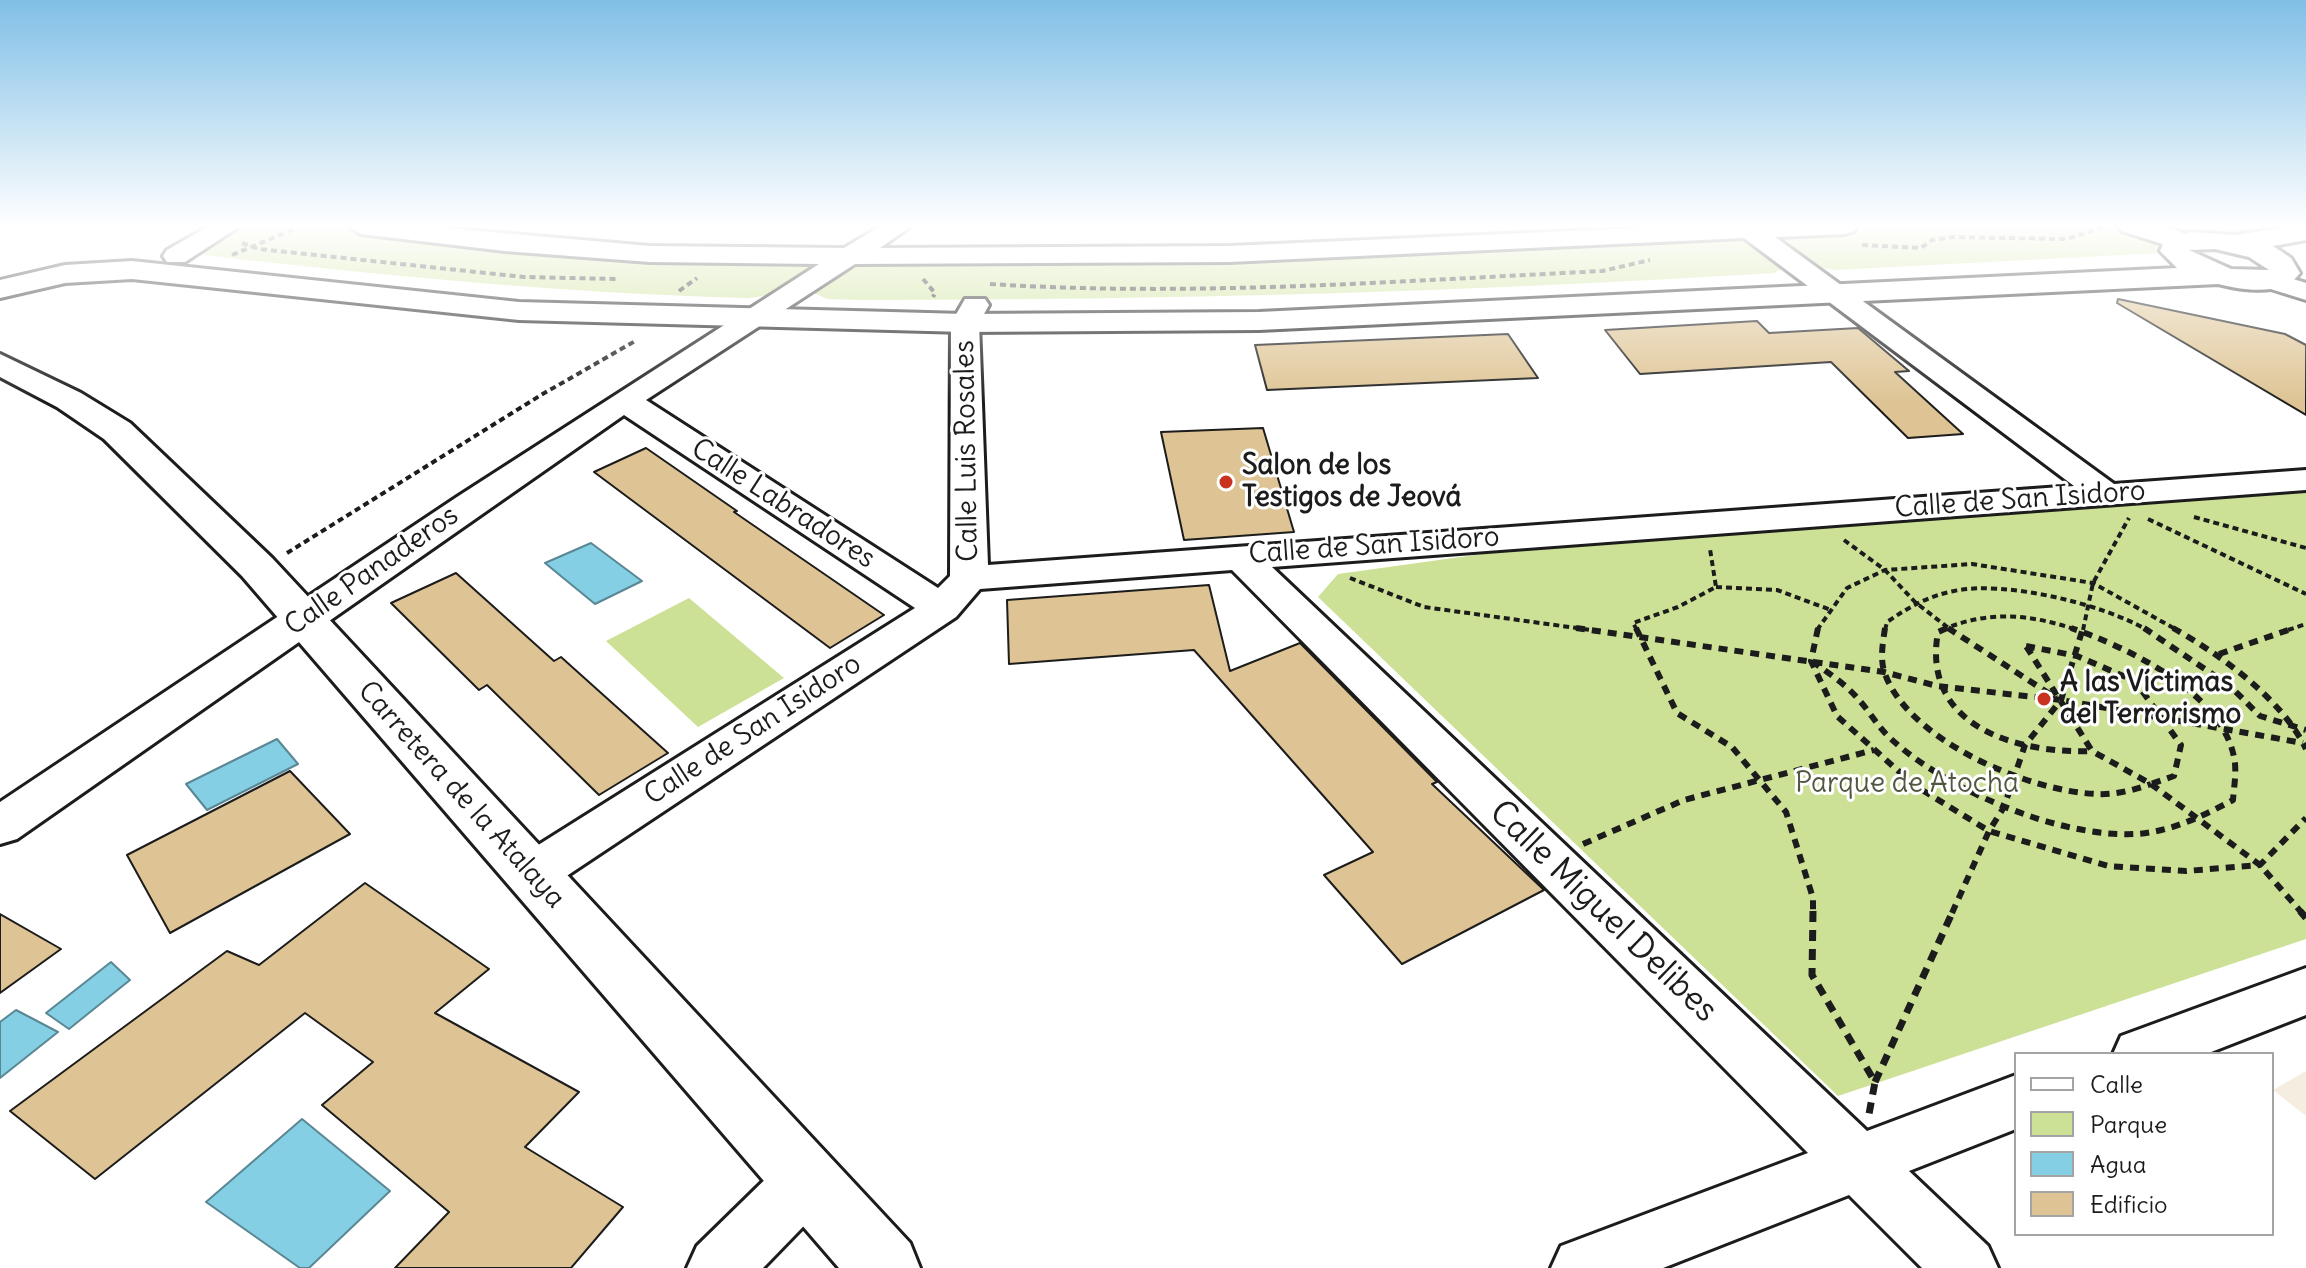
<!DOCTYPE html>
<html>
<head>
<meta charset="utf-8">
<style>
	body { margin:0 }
	#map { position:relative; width:2306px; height:1268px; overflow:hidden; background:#fff; font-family:Delius,sans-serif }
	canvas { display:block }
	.legend { position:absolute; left:2014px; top:1052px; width:260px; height:184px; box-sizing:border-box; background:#fff; border:2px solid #a4a4a4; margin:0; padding:10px 14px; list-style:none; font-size:24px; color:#1c1c1c }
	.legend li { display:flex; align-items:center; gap:16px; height:40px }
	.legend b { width:40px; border:2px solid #a4a4a4 }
</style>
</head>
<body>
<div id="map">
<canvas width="2306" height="1268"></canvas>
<ul class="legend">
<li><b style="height:10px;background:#fff"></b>Calle</li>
<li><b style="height:22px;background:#cce196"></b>Parque</li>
<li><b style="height:22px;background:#84cfe4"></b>Agua</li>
<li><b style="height:22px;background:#dec494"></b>Edificio</li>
</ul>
</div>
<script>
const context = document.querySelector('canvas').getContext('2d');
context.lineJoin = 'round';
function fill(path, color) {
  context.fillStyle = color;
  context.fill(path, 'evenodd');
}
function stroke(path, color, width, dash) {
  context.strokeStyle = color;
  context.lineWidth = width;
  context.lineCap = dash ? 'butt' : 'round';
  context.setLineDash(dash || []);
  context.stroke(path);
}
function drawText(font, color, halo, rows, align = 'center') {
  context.font = font + ' Delius,sans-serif';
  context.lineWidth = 6;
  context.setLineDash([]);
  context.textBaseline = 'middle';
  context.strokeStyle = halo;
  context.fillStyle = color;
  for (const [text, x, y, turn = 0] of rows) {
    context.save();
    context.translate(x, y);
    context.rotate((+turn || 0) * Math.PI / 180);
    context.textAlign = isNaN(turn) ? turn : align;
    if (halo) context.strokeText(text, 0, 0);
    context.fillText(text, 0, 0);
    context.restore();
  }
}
fill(new Path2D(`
	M2306,1071V1116L2273,1090Z`), '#f5eddf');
fill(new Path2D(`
	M244,226H308L808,261L811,267C794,287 772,297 746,298C564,293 385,276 205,255L203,250Z
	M1930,226H2116L2152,239L2161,253L1835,270L1812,266L1776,242L1780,234Z
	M2146,226H2300L2248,236Z
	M1740,238L1749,239L1782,264V269L1774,273C1469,292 1165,300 860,300L827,299L812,292L844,268L857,264L1218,262Z
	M2306,491V939L1838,1096L1318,597L1338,574L1706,523Z
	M689,598L784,678L698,727L606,641Z`), '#cce196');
const water = new Path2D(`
	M591,543L642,581L595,604L545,563Z
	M277,739L298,764L207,810L186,784Z
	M111,962L130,980L69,1029L46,1013Z
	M16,1010L58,1032L0,1078V1022Z
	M302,1119L390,1191L309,1268H300L206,1202Z`);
fill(water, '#84cfe4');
stroke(water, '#5a8794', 2);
const building = new Path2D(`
	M2118,299L2285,334L2306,345V415L2117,303Z
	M1757,321L1769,333L1858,328L1909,371L1895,372L1963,434L1908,438L1831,362L1640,374L1605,330Z
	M1508,334L1538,378L1267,390L1255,345Z
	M1263,428L1294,532L1184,540L1161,432Z
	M646,448L737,511L734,512L884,615L830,648L594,472Z
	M456,573L554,661L561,657L668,753L599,795L487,685L479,690L391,603Z
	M1209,585L1230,671L1300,643L1437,782L1432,784L1544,890L1402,964L1324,875L1373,852L1194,650L1009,664L1007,600Z
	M290,771L350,834L170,933L127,855Z
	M365,883L489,969L435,1013L579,1092L525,1147L623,1207L571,1268H395L449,1212L322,1105L373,1062L305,1013L95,1179L10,1111L227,951L259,965Z
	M0,914L61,949L0,993Z`);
fill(building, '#dec494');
stroke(building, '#1c1c1c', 2);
const street = new Path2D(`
	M209,226H240L185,262H167L163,256L167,250Z
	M348,226H423L650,246L844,248L881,226H911L880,248L1229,246L1684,226H1857L1854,231L1845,234L1775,237L2114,484L2306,470V490L1272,567L1867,1131L2016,1075V1129L1909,1171L1988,1246L1998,1268H1922L1849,1195L1663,1268H1551L1561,1246L1808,1153L1232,570L980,589L956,617L550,887L533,892L516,887L509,873L516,859L915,608L624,415L17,839L0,844V802L457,497L819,264L650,262L505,251L361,234ZM1744,238L2074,486L988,565L979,323L989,305L985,299H965L951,323L950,576L938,588L646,400L855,264L1229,262Z
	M2118,226C2139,225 2180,223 2194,242L2181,250L2122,231Z
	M2271,272L2306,283V300L2261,286L2257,280L2261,274Z
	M2306,968V1015L2206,1054H2113L2121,1036Z
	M806,1152L827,1160L836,1181L827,1202L763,1268H687L697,1246L785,1160Z`);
const secondary = new Path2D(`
	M2293,226H2306V240L2273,246L2291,258L2300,273C2283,297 2242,290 2218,284L1259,330L965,332L519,320L132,279L65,283L0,298V280L65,265L132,261L519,302L965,314L1259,312L2177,268L2160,251L2165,239L2191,232L2235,235ZM2215,249L2249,257L2269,270L2231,269L2189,250Z
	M0,354L81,393L130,423L272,558L910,1243L920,1268H839L242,576L104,439L57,407L0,377Z`);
stroke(street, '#1c1c1c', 6);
stroke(secondary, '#1c1c1c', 6);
stroke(new Path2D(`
	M242,243L259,249L524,277L618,279
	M1862,245L1921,248L1932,240L1953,237L2067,239L2103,227
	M232,255L301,226
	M923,279L935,293L933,297
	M990,284C1194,297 1398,281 1602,271L1650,260
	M679,291L697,278
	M2194,517L2306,548
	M2148,519L2306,594
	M1844,540L1885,570L1915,602L1951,630
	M287,553L541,395L637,340
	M1350,578L1424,607L1591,630
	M1716,587L1777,590L1831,610
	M1637,630L1633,623L1678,607L1716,587L1710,549
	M1817,630L1847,588L1885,570L1972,564L2093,583L2177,630
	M1885,630L1887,622C1909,607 1928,596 1954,591C2004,580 2103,604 2147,630
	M1942,630C1988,610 2030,614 2077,630
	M2083,630L2093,583L2129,518
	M2288,630L2306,624`), '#1c1c1c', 4, [6, 4]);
stroke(new Path2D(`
	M1576,628L1884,672L1937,686L2061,700L2303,743
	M1636,628L1677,713L1732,747L1786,812L1813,898V913
	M1818,628L1811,661L1837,716L1914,785L1989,831L2108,866L2186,871L2260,865L2306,818
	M1885,628C1883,642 1880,657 1884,671C1906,740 2030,792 2097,794C2115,795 2134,790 2151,784
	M1947,628L1938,632C1921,726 2016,754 2092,751
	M1948,628L2056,698
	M2144,628L2230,686L2260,716L2306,730
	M2173,628C2221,655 2282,699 2306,749
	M2026,646L2077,656L2135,681L2181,745L2174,776L2151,784L2092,751Z
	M2219,654L2294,628
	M1812,661C1828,673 1846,684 1859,700C1870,712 1878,727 1890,738C1946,790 2059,838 2136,834C2170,832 2203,816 2233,800C2234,786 2237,771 2234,757C2221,692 2127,647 2071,628
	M2151,784L2260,865L2302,913
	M1583,844L1684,800L1874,750
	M1952,913L1989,831L2004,807L2025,745L2061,700L2083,628`), '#1c1c1c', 6, [9, 7]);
stroke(new Path2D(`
	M1813,911L1812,975L1875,1082L1869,1114
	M2300,911L2306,918
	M1875,1082L1953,911`), '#1c1c1c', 7, [11, 8]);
fill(street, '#fff');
fill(secondary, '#fff');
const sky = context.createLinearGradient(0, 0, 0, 403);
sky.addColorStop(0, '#80bfe6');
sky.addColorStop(0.56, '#fff');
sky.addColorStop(1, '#ffffff00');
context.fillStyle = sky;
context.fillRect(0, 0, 2306, 403);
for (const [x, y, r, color] of [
	[1226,482,8,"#c8321e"],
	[2044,699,8,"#c8321e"]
]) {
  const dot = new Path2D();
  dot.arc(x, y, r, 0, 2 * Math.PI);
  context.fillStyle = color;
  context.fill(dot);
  stroke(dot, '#fff', 3);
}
drawText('28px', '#1c1c1c', '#fff', [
	["Calle Luis Rosales",967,451,-91],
	["Calle de San Isidoro",2020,500,-4],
	["Calle Labradores",783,504,33],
	["Calle de San Isidoro",1374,546,-4],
	["Calle Panaderos",372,571,-35],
	["Calle de San Isidoro",753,730,-33],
	["Carretera de la Atalaya",461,795,48]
]);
drawText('bold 28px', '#1c1c1c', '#fff', [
	["Salon de los",1242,466],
	["Testigos de Jeová",1242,498],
	["A las Víctimas",2060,683],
	["del Terrorismo",2060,715]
], 'left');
drawText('28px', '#515741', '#fff', [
	["Parque de Atocha",1907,784]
]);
drawText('34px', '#1c1c1c', '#fff', [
	["Calle Miguel Delibes",1603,912,44]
]);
</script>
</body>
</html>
